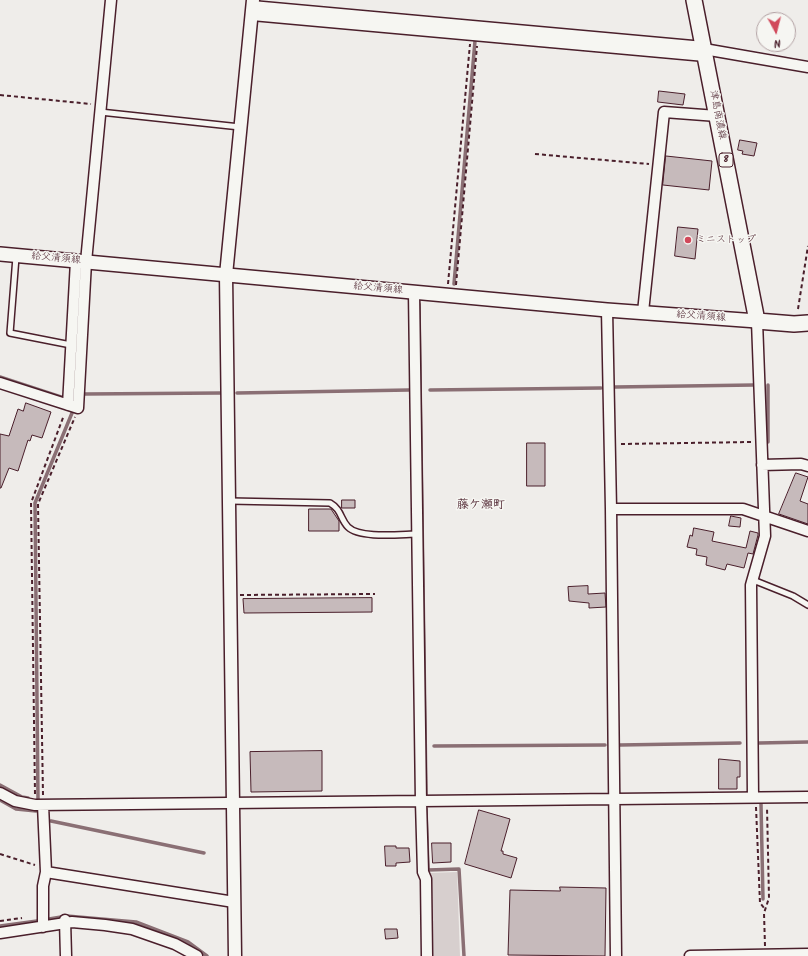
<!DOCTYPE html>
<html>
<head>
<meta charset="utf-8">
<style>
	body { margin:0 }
	#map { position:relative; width:808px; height:956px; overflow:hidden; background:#efedea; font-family:Kalam,sans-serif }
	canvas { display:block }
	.north { position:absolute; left:756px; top:12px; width:40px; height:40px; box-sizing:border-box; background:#f6f6f2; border:1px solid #b1a0a2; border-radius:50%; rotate:173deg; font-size:11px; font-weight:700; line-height:16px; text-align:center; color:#4a1f2b }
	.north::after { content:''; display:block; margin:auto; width:14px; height:18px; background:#d1495b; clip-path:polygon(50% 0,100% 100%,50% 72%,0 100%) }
</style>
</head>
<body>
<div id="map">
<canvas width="808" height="956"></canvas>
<div class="north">N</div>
</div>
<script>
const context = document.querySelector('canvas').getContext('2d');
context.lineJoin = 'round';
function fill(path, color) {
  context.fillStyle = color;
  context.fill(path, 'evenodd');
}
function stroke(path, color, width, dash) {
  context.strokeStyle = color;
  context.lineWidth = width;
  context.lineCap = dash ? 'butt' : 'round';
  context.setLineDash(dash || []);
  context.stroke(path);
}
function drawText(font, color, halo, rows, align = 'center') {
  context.font = font + ' Kalam,"Klee One",sans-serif';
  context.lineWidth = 3;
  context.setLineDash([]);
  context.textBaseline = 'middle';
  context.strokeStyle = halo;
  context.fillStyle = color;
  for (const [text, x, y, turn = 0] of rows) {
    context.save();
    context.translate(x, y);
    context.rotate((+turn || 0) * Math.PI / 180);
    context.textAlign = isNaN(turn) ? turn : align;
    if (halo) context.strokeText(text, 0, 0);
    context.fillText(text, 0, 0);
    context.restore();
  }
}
fill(new Path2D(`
	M457,872L460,956H431L429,873Z`), '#d7cfce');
stroke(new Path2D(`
	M454,284L475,41
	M419,304L426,794
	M0,377L61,397
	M768,385V442
	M615,387L754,385
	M430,390L601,388
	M237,393L409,390
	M85,394L221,393
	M759,743L808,742
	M620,745L740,743
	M434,746L605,745
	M0,785L22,797L28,798
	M38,799L35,503L72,413
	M0,800L16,809L36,811
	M761,804L763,899
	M426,809L428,870L459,869L464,956
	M51,821L204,853
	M49,919L67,916L136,922L188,942L207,956
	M0,926L37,921`), '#8a6f74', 3.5);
const building = new Path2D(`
	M659,91L685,94L683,105L658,102Z
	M740,140L757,143L754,156L742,154L743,151L738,150Z
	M666,156L712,161L709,190L663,185Z
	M678,227L698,229L695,259L675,256Z
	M26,403L51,412L42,438L32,435L30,441L28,440L18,471L9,468L1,488H0V434L9,436L18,409L23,411Z
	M527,443H545V486H527Z
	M796,473L808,477L800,501L808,504V524L779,514Z
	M342,500H355V508H342Z
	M309,509H331L339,521V531H309Z
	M731,516L741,518L740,527L729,526Z
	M694,528L714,532L712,541L746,548L750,531L758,533V535L753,554L748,553L744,568L727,564L725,570L706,565L707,557L696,555L697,549L687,547L690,535L692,536Z
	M588,586V594L605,593L606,607L589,608V603L569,601L568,587Z
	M372,598V612L244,613L243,599Z
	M322,751V791L251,792L250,752Z
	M719,759L740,761V777H737V789H719Z
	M479,810L510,819L501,851H503V854L517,858L511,878L465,864Z
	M432,843H451V862L433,863Z
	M385,846H396V848H409L410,862L396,863V866H386Z
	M560,887L606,888L605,956L508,955L510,890L560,891Z
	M385,929H397L398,938L386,939Z`);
fill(building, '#c6babb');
stroke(building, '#4a1f2b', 1);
const service = new Path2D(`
	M100,112L240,127
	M16,257L10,333L71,345
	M230,501L330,503C342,510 340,519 348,527C360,539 402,534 418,534
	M753,580L793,596L808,605`);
const minor = new Path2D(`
	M252,6L704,47
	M252,15L705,56
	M704,49L808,67
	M414,292L421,802L423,872L426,879L427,956
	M607,310L611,509L616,956
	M643,312L664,112L717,116
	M0,383L78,408L86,262L111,0
	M68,405L76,261
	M762,465L801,464L808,466
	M611,509H743L808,531
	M0,793L15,801L35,805L808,797
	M753,797L751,585L765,536L757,321
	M43,805L46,872L234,902
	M65,920L66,956
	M43,927V886L46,872
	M0,933L72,922L105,925L132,929L175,944L197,956
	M690,956L808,954`);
const tertiary = new Path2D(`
	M235,956L226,275L253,0`);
const secondary = new Path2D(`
	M0,254L607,310L757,321`);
const primary = new Path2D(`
	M694,0L757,321L794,324L808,323`);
stroke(service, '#4a1f2b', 8);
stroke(minor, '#4a1f2b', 13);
stroke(tertiary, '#4a1f2b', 15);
stroke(secondary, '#4a1f2b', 16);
stroke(primary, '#4a1f2b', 18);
stroke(new Path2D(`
	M0,95L91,104
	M535,154L649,164
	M448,284L470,44
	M456,285L477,46
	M798,309L808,246
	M621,444L752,442
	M240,595L375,594
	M35,794L31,503L64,415
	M43,795L38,504L75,417
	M756,807L760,903L765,909
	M0,854L35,865
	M0,921L22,918
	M765,946L764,913L769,898L767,807`), '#4a1f2b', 2, [4, 3]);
stroke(service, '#f6f6f2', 5);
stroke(minor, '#f6f6f2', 10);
stroke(tertiary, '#f6f6f2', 12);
stroke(secondary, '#f6f6f2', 13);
stroke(primary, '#f6f6f2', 15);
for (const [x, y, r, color] of [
	[688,240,4,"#d1495b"]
]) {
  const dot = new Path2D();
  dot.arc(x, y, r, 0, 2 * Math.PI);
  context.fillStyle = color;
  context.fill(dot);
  stroke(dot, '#f6f6f2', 1.5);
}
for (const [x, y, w] of [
	[726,160,14]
]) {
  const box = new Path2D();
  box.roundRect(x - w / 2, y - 7, w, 14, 3);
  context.fillStyle = '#f6f6f2';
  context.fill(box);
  stroke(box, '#4a1f2b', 1);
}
drawText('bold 9px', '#4a1f2b', null, [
	["8",726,160]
]);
drawText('10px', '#4a1f2b', '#f6f6f2', [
	["津島南濃線",717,115,79],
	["給父清須線",56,259,5],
	["給父清須線",378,289,5],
	["給父清須線",701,317,4]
]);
drawText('10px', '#4a1f2b', '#f6f6f2', [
	["ミニストップ",696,240]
], 'left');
drawText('bold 12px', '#4a1f2b', '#f6f6f2', [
	["藤ケ瀬町",481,506]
]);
</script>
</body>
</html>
